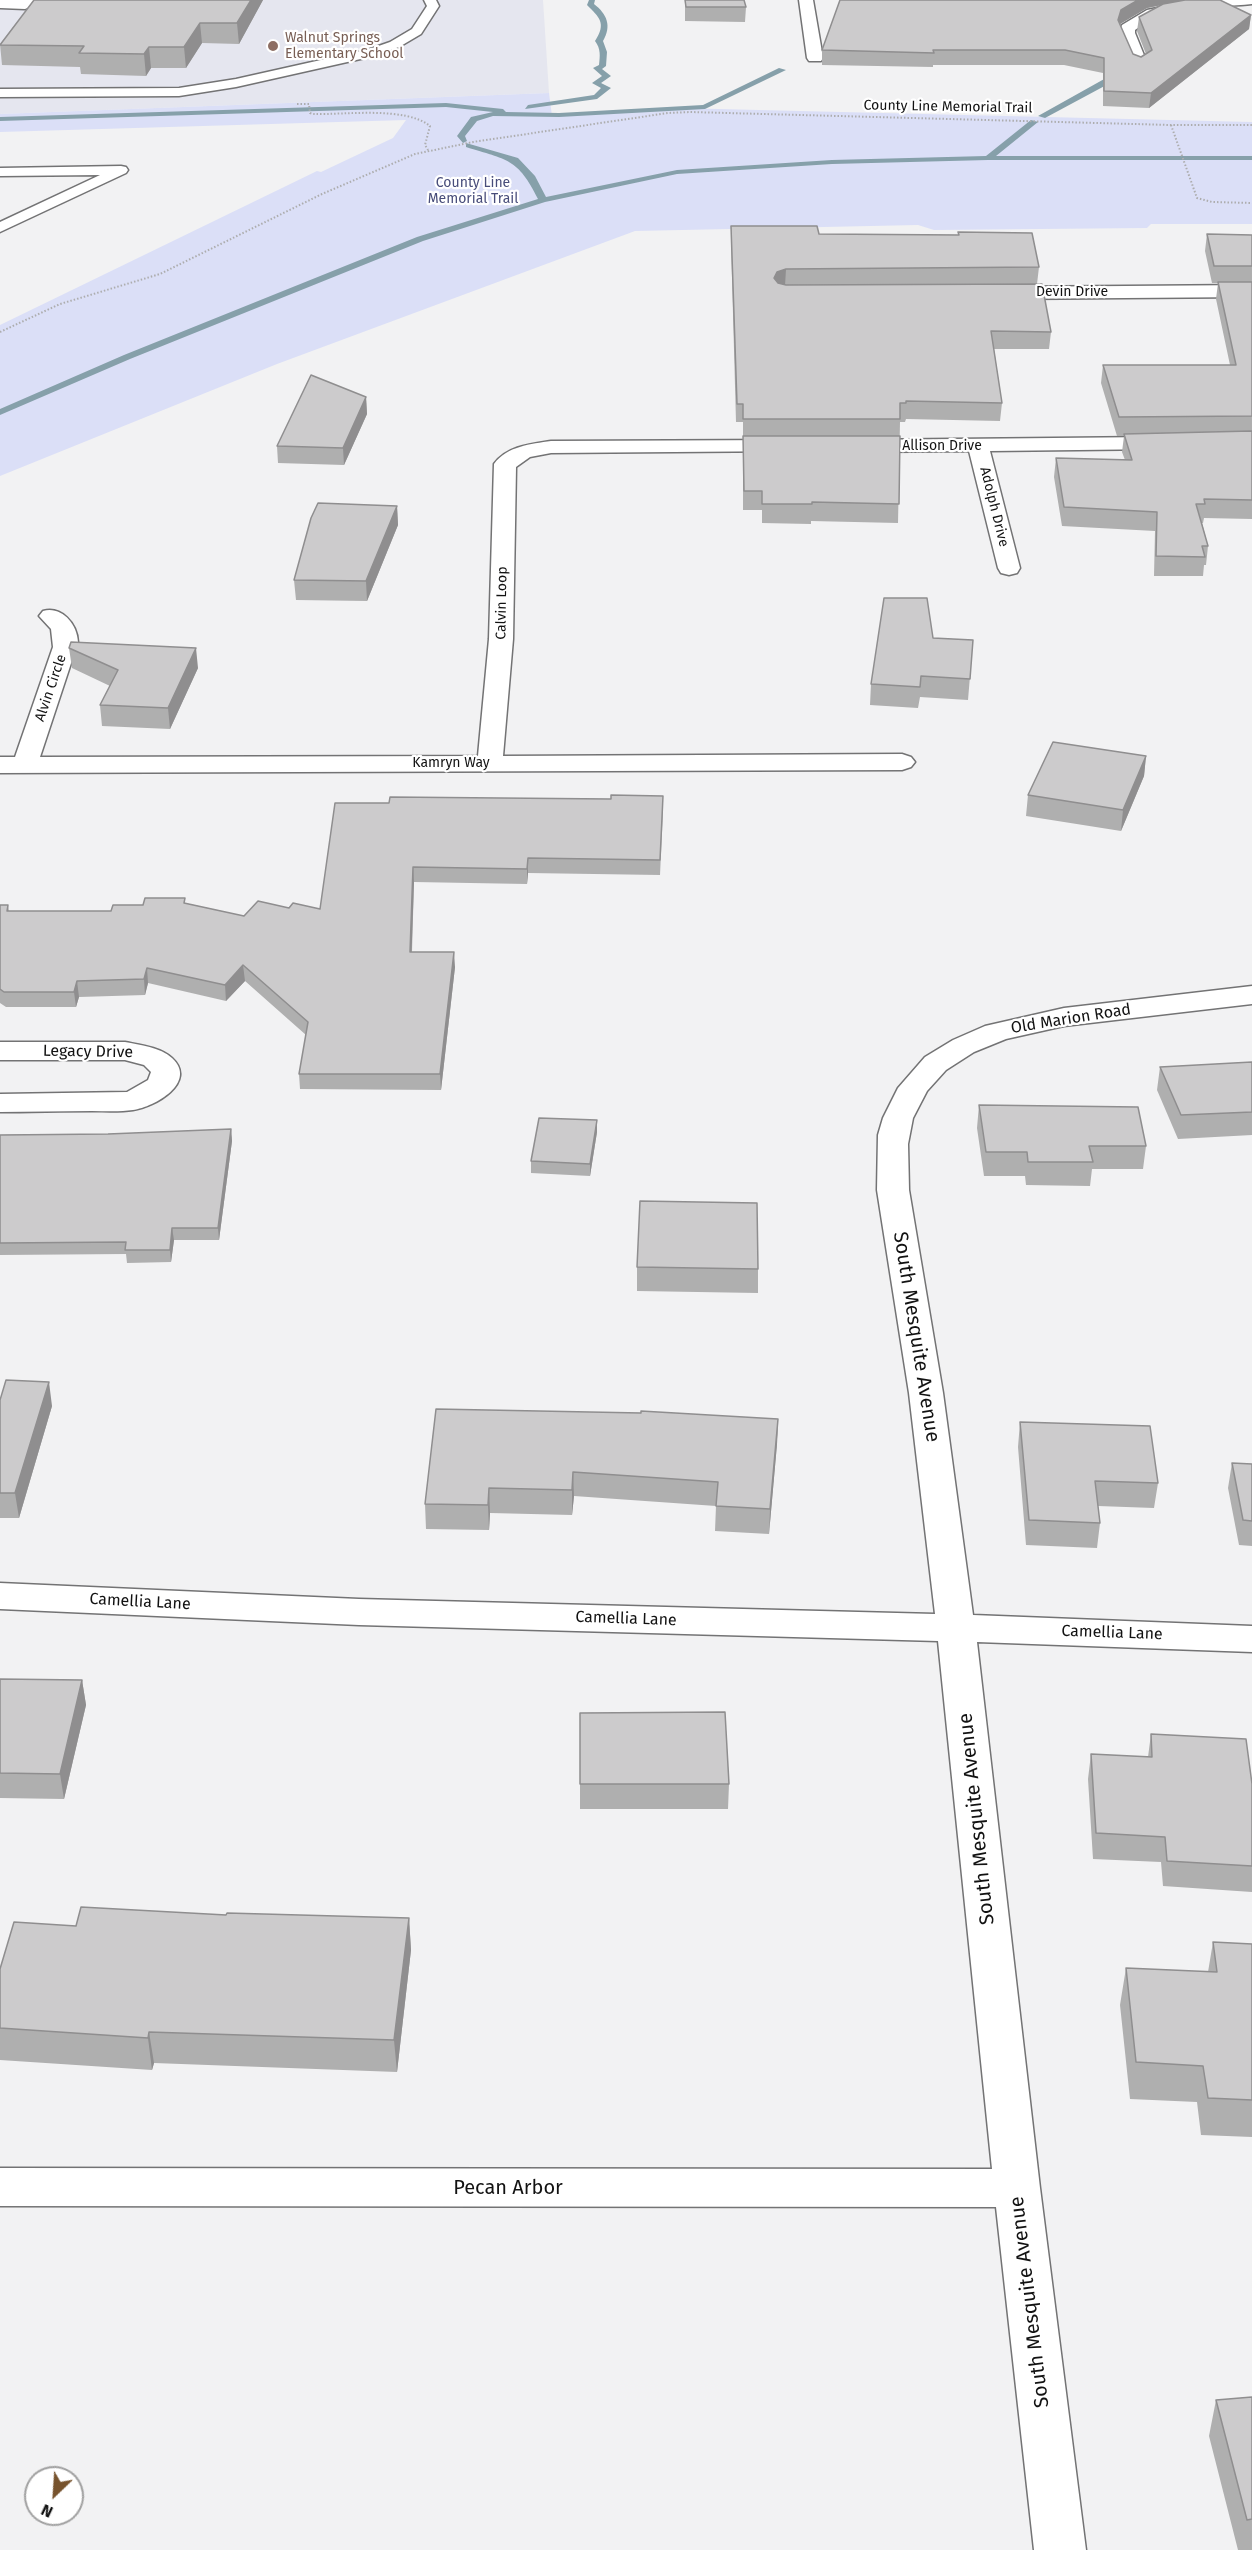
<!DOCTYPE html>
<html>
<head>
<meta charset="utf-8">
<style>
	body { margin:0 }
	#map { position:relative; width:1252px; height:2550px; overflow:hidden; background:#f2f2f3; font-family:"Fira Sans",sans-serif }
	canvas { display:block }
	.north { position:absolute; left:24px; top:2466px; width:60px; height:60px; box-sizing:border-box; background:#fff; border:2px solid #a0a0a0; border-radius:50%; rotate:205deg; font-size:16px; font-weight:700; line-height:24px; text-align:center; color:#121212 }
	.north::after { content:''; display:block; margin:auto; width:21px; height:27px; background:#77532d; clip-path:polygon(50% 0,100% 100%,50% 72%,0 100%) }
</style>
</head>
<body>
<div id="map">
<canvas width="1252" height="2550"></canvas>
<div class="north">N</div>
</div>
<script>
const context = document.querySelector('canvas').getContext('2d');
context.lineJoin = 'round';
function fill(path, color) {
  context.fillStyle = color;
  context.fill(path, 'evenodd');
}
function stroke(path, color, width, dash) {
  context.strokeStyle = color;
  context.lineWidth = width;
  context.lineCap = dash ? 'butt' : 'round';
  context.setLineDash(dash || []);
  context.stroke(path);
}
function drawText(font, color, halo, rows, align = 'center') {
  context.font = font + ' "Fira Sans",sans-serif';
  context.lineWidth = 4.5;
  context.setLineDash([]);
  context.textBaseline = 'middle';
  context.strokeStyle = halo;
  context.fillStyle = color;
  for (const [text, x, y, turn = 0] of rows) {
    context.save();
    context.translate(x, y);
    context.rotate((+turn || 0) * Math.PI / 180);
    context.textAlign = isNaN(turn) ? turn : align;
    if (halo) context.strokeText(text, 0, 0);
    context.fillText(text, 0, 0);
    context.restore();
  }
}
fill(new Path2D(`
	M0,0H543L549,93L0,114Z`), '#e5e6ef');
fill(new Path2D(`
	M549,93L552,116L677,108L1252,122V224H1151L1147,228L934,230L918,225L635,231L277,364L0,476V325L317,171L321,172L393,138L406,120L0,132V114Z`), '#dbdff7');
fill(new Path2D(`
	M589,0H595L594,4C607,14 612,26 603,41L607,52L606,66L602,69L611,76L601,83L611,88L597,99L525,109L528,105L594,95L601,88L592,83L602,76L593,68L599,65C600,56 601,49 595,41C607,23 599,17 587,5Z
	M779,68L786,70L705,109L559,117L493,116L477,121L465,136L467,141L463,143L457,136L471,117L493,112L446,107L0,121V117L446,103L503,109L506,112L559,113L703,105Z
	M1121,75L1124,79L1112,82L1045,118L1038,116L1106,78Z
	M1031,120L1038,122L996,156H1252V160H988L832,164L677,174L545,202L423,241L130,359L0,415V409L124,355L417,237L538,199C518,158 507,160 466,147V143L518,158L535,176L546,197L677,170L832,160L986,156Z`), '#86a0aa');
const service = new Path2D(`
	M0,0H47L25,9L0,8Z
	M424,0H436L439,6L421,34L399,47L374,56L236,87L179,96L0,97V89L179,88L236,79L370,49L390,42L412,29L427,6Z
	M121,166L126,167L128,170L126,173L0,232V222L100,175L0,176V168Z`);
const minor = new Path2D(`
	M799,0H813L823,58L821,61H809L807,58Z
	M1198,0H1252V4C1213,8 1167,5 1135,30V33L1148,65L1140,70L1134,68L1119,33L1122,25L1147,10Z
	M1252,285V297L999,299L992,297L989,293L992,289L999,287Z
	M1252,436V448L990,451L1020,568L1017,573L1009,575L1001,573L998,568L969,451L855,452L847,451L844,446L847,441L855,440Z
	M788,440L796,441L799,446L796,451L551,453L530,457L516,467L513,639L503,756L902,754L911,757L915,762L911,767L902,770L0,773V757H15L53,647L51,629L39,616L43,611C61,606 77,623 78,642L40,757L478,756L489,639L494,464C507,446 531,444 551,441Z
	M1252,986V1004L1064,1026L1006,1039L974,1052L946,1070L927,1091L913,1118L908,1144L909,1190L943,1393L973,1615L1252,1626V1652L977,1642L1040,2188L1086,2550H1034L996,2207L0,2206V2168L992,2169L938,1641L359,1625L0,1609V1583L359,1599L935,1614L909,1393L877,1190L878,1135L883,1118L898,1088L925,1057L953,1040L985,1026L1064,1008Z
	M0,1042H125C140,1045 160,1047 172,1058C198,1082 155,1107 133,1110C120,1112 105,1111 92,1111C61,1111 31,1112 0,1112V1094L127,1092L148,1080L151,1072L144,1065L125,1060H0Z`);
stroke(service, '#737374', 3);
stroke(minor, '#737374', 3);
stroke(new Path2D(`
	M297,104H309L310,113L313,114C345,115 405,106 430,126L425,145L428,150
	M1171,125L1197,198L1212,202L1252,203
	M0,332L60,304L160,274L322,194L415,154L473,142L668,113L690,112L1171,125H1252`), '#adadae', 2, [1.5, 2]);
fill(service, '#fff');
fill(minor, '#fff');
fill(new Path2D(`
	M34,0H263L239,44L202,43L186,68H151L146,76L81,74L80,67L2,65L0,44Z
	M685,0L746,7L745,22L685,21Z
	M840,0H1220L1251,15L1249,29L1149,108L1103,106V73L1064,65H933V67L822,65V50ZM1162,5L1139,17L1137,31L1146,54L1141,57L1133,54L1120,24L1147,8Z
	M731,226L819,234L958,235V232L1039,267L1037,284L1051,332L1049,349H994L1002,403L1000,421L906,419L905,422H900L898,523L811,521V524L762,523V510H743V422H736L731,242Z
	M1207,234L1252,235V519L1204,518L1203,523H1202L1208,546L1206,565H1204L1203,576H1154L1155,531L1062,526L1054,477L1056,458L1125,460L1122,452L1124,436H1117L1101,383L1103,365H1230L1216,299L1218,283H1212L1205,251Z
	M366,397L367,414L344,465L278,463L277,446Z
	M397,506L398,525L367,601L296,600L294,580Z
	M933,638L973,640L968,700L920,697L918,708L870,705L871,684Z
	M69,648L198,668L170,729L102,726L100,705L110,686L72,668Z
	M1146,756L1144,776L1121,831L1026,816L1028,795Z
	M335,803L663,811L660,875L528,873L527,884L414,882L412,952L455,967L441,1090L300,1089L299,1074L306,1035L245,981L226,1001L148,983L145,995L79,997L76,1007H6L0,1003V905H8L9,911H111L143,905L185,903L244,916L289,908L320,909Z
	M1252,1062V1135L1178,1139L1157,1090L1160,1067Z
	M979,1105L1146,1146L1143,1169H1092L1090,1186L1026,1185L1025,1176H984L977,1128Z
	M597,1120V1132L590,1176L531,1173V1161Z
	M231,1129L232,1141L219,1240H174L171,1262L127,1263L126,1254L0,1255V1135L108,1134Z
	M637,1267L758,1269V1293L637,1291Z
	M0,1400L52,1406L19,1518H0Z
	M436,1409L778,1419L777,1444L769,1534L715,1531L716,1506L574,1496L572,1515L490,1513L489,1530L426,1529L425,1504Z
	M1020,1422L1158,1483L1154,1508L1098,1506L1100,1523L1097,1548L1026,1545L1018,1447Z
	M1232,1463L1252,1464V1546L1239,1545L1228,1488Z
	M0,1679L82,1680L86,1705L64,1799L0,1798Z
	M580,1713L729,1784L728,1809H580Z
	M1151,1734L1252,1784V1892L1163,1886L1161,1862L1093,1859L1088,1779L1091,1754L1148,1757Z
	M226,1915L409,1918L411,1950L397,2072L154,2063L152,2070L0,2060V1969L76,1926Z
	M1213,1942L1252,1944V2137L1201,2135L1197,2102L1130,2099L1120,2005L1126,1968L1208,1972Z
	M1252,2397V2550H1238L1209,2436L1216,2400Z`), '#afafaf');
fill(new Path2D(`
	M251,0H263L239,44L237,23Z
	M1138,0H1186L1147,8L1120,24L1118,20L1121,10Z
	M1251,15L1249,29L1149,108L1151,93Z
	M200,23L202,43L186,68L184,47Z
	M149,47L151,68L146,76L144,54Z
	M786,269L785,286L776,289L774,278L777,272Z
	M366,397L367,414L344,465L343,448Z
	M397,506L398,525L367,601L366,581Z
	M196,648L198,668L170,729L168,708Z
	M1146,756L1144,776L1121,831L1123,810Z
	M528,858V873L527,884V869Z
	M413,867L414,882L411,968L410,952Z
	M454,952L455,967L441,1090L440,1074Z
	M243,965L245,981L226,1001L225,985Z
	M147,968L148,983L145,995L144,979Z
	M77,981L79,997L76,1007L74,992Z
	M597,1120V1132L590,1176V1164Z
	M231,1129L232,1141L219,1240L218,1228Z
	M172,1228L174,1240L171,1262L170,1250Z
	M49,1382L52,1406L19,1518L15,1493Z
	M778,1419L777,1444L769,1534L770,1509Z
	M573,1472L574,1496L572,1515V1490Z
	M489,1488L490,1513L489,1530L488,1505Z
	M82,1680L86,1705L64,1799L60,1774Z
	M409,1918L411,1950L397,2072L394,2040Z
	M149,2032L154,2063L152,2070L148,2038Z`), '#8f8e8f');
const building = new Path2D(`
	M34,0H251L237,23H200L184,47H149L144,54L79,53L84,46L0,45Z
	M685,0H744L746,7H686Z
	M840,0H1138L1121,10L1118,20L1133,54L1141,57L1152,50L1139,17L1163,4L1185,0H1220L1251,15L1151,93L1104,91V58L1065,50H933L934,53L822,50Z
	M731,226H817L819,234L959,235L958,232L1032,233L1039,267L786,269L777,272L774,278L778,283L786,285L1042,284L1051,332L991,331L1002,403L906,401V403H900V419H743V404H737Z
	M1207,234L1252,235V266H1214Z
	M1218,282H1252V416L1119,417L1103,365H1236Z
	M311,375L366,397L343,448L277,446Z
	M1252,431V500L1204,499L1205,504H1196L1208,546H1202L1205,557L1156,556L1157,512L1064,507L1056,458L1132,460L1124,434Z
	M743,436H900L899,504L812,502V504H762V491H744Z
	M318,503L397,506L366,581L294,580L311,518Z
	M884,598H927L933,638L973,640L970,679L921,676L920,687L871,684Z
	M71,642L196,648L168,708L100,705L118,670L69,648Z
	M1053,742L1146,756L1123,810L1028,795Z
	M611,795L663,796L660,860L528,858L527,869L413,867L410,952H454L440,1074H299L308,1022L243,965L225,985L147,968L144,979L77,981L74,992H4L0,989V905H8L7,911H111L113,905H143L145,898H185L184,903L244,916L258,901L289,908L293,903L320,909L335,803H389L390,797L611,799Z
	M1252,1062V1112L1181,1115L1160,1067Z
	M979,1105L1138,1107L1146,1146H1089L1093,1162H1028L1027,1152H986Z
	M539,1118L597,1120L590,1164L531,1161Z
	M231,1129L218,1228H172L170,1250H125L126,1242L0,1243V1135L108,1134Z
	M640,1201L757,1203L758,1269L637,1267Z
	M6,1380L49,1382L15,1493H0V1400Z
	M436,1409L641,1413V1411L778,1419L770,1509L716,1506L718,1482L573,1472L572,1490L489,1488L488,1505L425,1504Z
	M1020,1422L1150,1426L1158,1483L1095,1481L1100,1523L1029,1520Z
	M1232,1463L1252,1464V1521L1243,1520Z
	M0,1679L82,1680L60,1774L0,1773Z
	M725,1712L729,1784H580V1713Z
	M1151,1734L1246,1739L1252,1784V1866L1167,1861L1165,1837L1096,1833L1091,1754L1152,1757Z
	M81,1907L226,1915L227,1913L409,1918L394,2040L149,2032L148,2038L0,2028V1969L14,1922L76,1926Z
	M1213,1942L1252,1944V2100L1208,2098L1203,2066L1136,2062L1126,1968L1217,1972Z
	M1252,2397V2519L1247,2520L1216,2400Z`);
fill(building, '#cccbcc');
stroke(building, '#8f8e8f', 1.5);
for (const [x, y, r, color] of [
	[273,46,6,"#8d6e63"]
]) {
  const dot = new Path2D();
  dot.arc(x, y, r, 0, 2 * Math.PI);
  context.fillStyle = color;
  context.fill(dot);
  stroke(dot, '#fff', 2);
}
drawText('14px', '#785e54', '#fff', [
	["Walnut Springs",285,38],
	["Elementary School",285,54]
], 'left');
drawText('14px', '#121212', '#fff', [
	["County Line Memorial Trail",948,107,1],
	["Devin Drive",1072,292],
	["Allison Drive",942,446],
	["Adolph Drive",994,507,76],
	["Calvin Loop",502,603,-89],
	["Alvin Circle",51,688,-71],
	["Kamryn Way",451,763]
]);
drawText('14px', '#484d7a', '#fff', [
	["County Line",473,183],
	["Memorial Trail",473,199]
]);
drawText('16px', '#121212', '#fff', [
	["Old Marion Road",1071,1019,-9],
	["Legacy Drive",88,1052,1],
	["Camellia Lane",140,1602,3],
	["Camellia Lane",626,1619,2],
	["Camellia Lane",1112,1633,2]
]);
drawText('20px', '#121212', '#fff', [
	["South Mesquite Avenue",916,1337,81],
	["South Mesquite Avenue",977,1819,-96],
	["Pecan Arbor",508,2188],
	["South Mesquite Avenue",1030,2302,-97]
]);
</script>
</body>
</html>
